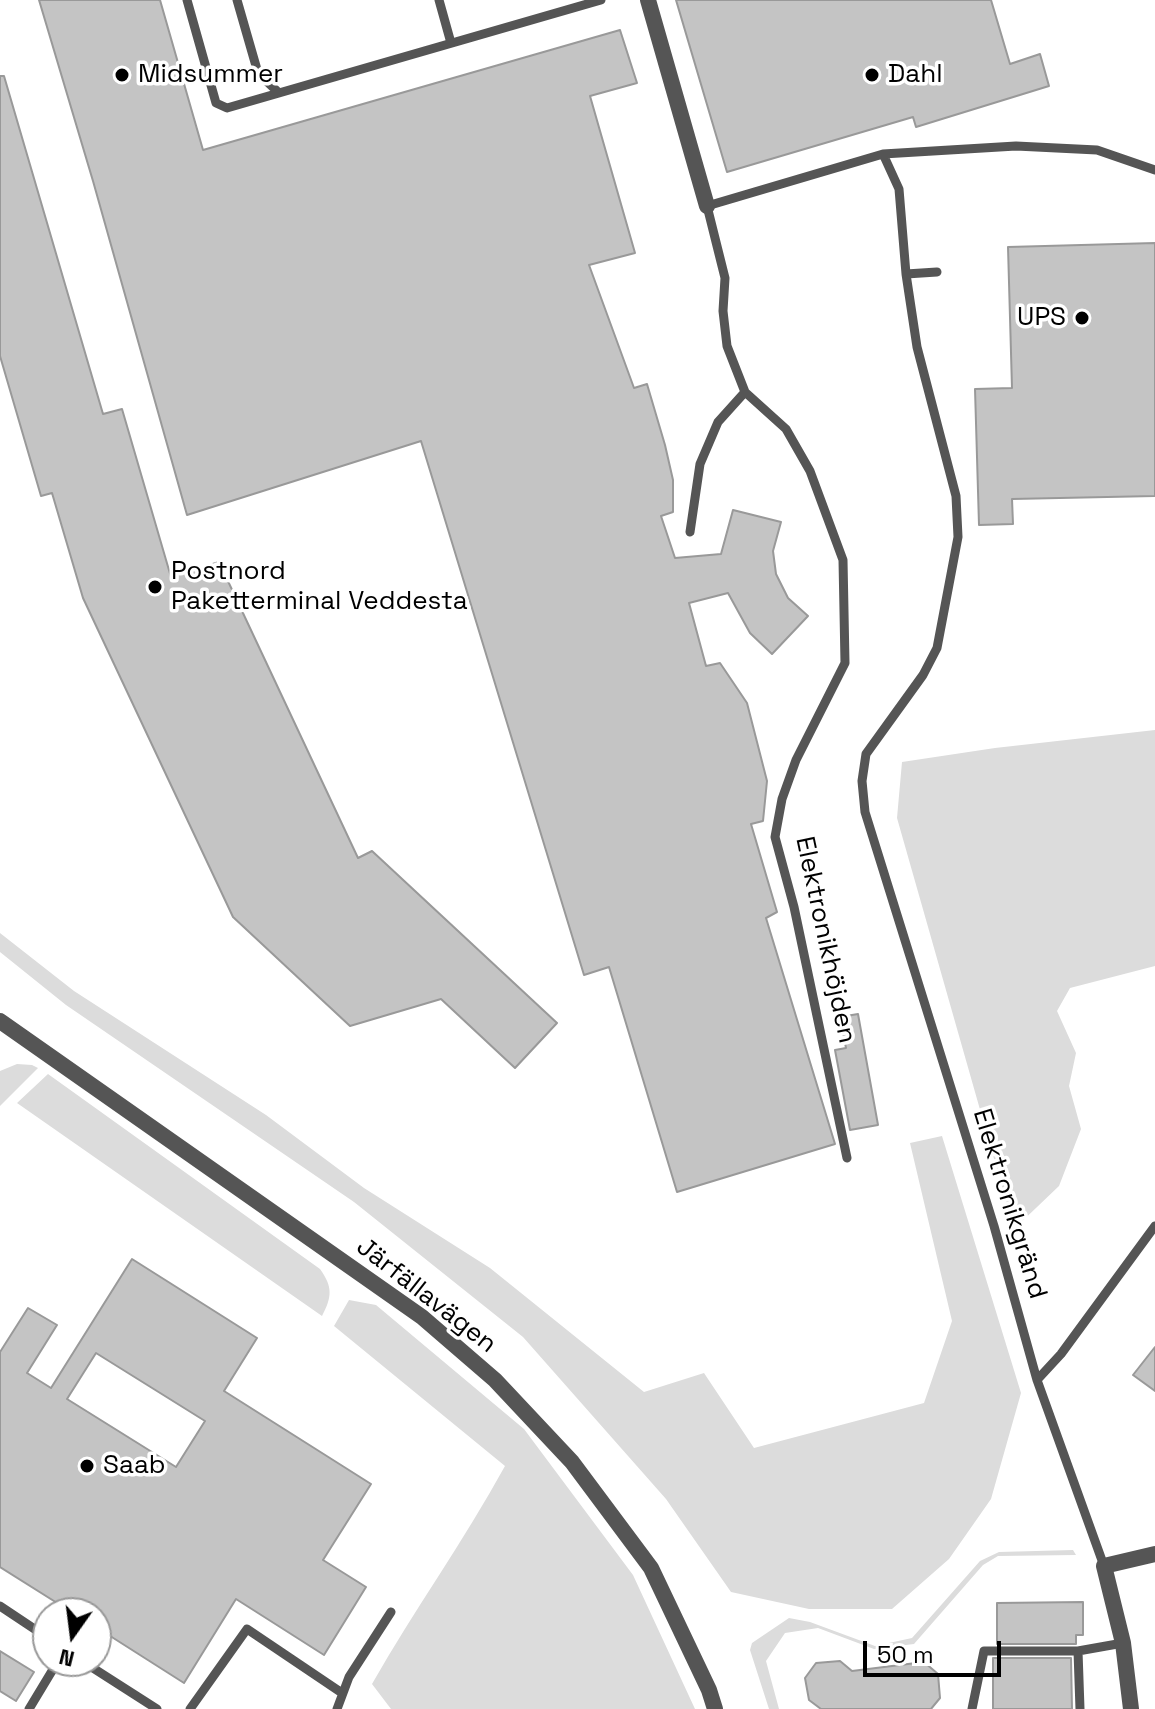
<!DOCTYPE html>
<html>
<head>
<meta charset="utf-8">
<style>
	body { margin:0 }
	#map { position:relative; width:1155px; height:1709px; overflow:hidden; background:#fff; font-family:"Space Grotesk",sans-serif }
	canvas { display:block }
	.north { position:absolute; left:32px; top:1597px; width:80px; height:80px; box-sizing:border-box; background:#fff; border:2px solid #999; border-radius:50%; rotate:194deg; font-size:22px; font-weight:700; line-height:32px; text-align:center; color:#000 }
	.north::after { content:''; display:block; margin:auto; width:28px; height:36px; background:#000; clip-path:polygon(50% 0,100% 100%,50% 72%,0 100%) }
	.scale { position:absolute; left:863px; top:1641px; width:138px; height:36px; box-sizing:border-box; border:4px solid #000; border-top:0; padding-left:10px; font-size:24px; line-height:28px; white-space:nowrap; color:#000; -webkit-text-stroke:6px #fff; paint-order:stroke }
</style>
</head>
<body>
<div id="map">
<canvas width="1155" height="1709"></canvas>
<div class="north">N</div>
<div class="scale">50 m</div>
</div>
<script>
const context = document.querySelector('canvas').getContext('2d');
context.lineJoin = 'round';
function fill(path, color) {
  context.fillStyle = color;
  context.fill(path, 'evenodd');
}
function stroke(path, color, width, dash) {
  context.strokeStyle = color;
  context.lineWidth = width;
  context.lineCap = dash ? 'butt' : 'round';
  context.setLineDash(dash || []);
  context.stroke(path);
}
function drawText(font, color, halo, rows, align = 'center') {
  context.font = font + ' "Space Grotesk",sans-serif';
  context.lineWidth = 7;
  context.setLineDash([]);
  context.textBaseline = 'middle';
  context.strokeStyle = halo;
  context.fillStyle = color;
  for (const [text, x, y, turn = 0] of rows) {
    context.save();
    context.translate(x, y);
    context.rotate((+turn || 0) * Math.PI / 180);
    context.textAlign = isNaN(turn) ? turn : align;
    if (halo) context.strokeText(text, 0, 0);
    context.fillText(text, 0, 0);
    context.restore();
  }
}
fill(new Path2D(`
	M1155,730V966L1070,988L1057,1011L1076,1053L1069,1086L1081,1129L1059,1186L1014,1229L897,818L902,762L995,748Z
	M0,933L74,991L266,1115L364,1188L490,1268L644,1392L704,1373L754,1448L924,1403L952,1321L910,1143L942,1136L1021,1393L991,1499L949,1559L892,1609H809L731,1592L666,1499L523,1337L354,1202L66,1005L0,952Z
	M17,1064L32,1065L38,1068L0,1106V1071Z
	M48,1074L320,1269C333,1287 332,1297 322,1316L17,1103Z
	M349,1300L376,1305L524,1429L633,1575L695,1709H391L372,1684C414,1610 464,1541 505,1466L334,1326Z
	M1073,1550L1076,1555L998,1556L983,1565L914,1644L874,1649L818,1628L785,1633L766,1661L779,1709H769L750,1650L752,1643L789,1618L810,1622L875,1646L912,1638L980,1561L999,1552Z`), '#dcdcdc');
const building = new Path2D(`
	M39,0H160L203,150L620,30L637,83L590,96L635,253L589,265L634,388L647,384L665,445L673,480V512L661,516L675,558L721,554L733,510L781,522L773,551L776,574L788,598L808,616L772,654L750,633L728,593L689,603L706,666L720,663L747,703L767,781L763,821L751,824L777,912L766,918L835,1144L677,1192L609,967L584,975L421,441L187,515L93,181Z
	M676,0H991L1010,64L1040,54L1049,86L916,127L913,117L727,172Z
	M0,76H4L103,414L122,409L171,577L219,562L358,858L372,851L557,1023L515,1068L441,999L350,1026L233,917L83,598L52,493L41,496L0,356Z
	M1155,243V496L1012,499L1013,524L979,525L975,389L1012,388L1008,247Z
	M858,1014L878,1125L850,1130L835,1050L846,1048L840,1017Z
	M132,1259L257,1338L224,1391L371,1484L323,1560L366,1587L324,1655L236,1599L184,1683L96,1627V1613H73L0,1567V1352L28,1308L57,1325L27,1373L51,1388ZM96,1353L205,1421L176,1467L67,1399Z
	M1155,1347V1391L1133,1375Z
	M1083,1602V1635H1076V1644H997V1603Z
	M0,1651L34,1672L16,1701L0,1691Z
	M993,1658H1071L1072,1709H993Z
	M840,1661L852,1671L924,1662L938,1674L940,1698L931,1709H821L809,1700L805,1678L816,1663Z`);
fill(building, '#c4c4c4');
stroke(building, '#999', 2);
stroke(new Path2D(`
	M187,0L216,103L227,108L601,0
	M237,0L258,73L279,93
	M439,0L451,43
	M883,154L899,189L906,274L917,347L956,496L958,537L937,648L923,675L866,754L862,781L865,812L994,1226L1037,1380L1104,1566
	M906,274L937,272
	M690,532L700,464L718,422L745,392
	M847,1158L794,907L775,837L782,799L796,760L845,663L843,560L810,471L786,429L745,392L727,346L723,311L725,278L707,206L883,154L1016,146L1097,150L1155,170
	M1037,1380L1061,1354L1155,1226
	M0,1606L48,1638
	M1078,1651L1080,1709
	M82,1661L157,1709
	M29,1709L58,1661
	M190,1709L247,1629L342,1693
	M337,1709L349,1677L391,1612
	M972,1709L984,1651H1078L1123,1643`), '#555', 9);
stroke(new Path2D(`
	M648,0L707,206
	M1131,1709L1123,1643L1104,1566L1155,1554`), '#555', 16);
stroke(new Path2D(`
	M0,1021L422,1317L495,1380L572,1462L651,1568L709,1690L715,1709`), '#555', 16);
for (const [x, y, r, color] of [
	[122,75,8,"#000"],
	[872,75,8,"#000"],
	[1082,318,8,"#000"],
	[155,587,8,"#000"],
	[87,1466,8,"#000"]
]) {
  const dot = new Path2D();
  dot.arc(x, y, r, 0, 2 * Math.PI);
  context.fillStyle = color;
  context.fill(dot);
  stroke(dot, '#fff', 3);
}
drawText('26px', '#000', '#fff', [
	["Midsummer",138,75],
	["Dahl",888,75],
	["UPS",1066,318,"right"],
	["Postnord",171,572],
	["Paketterminal Veddesta",171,602],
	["Saab",103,1466]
], 'left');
drawText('26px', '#000', '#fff', [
	["Elektronikhöjden",825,940,78],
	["Elektronikgränd",1009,1204,73],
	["Järfällavägen",426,1296,38]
]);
</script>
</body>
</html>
